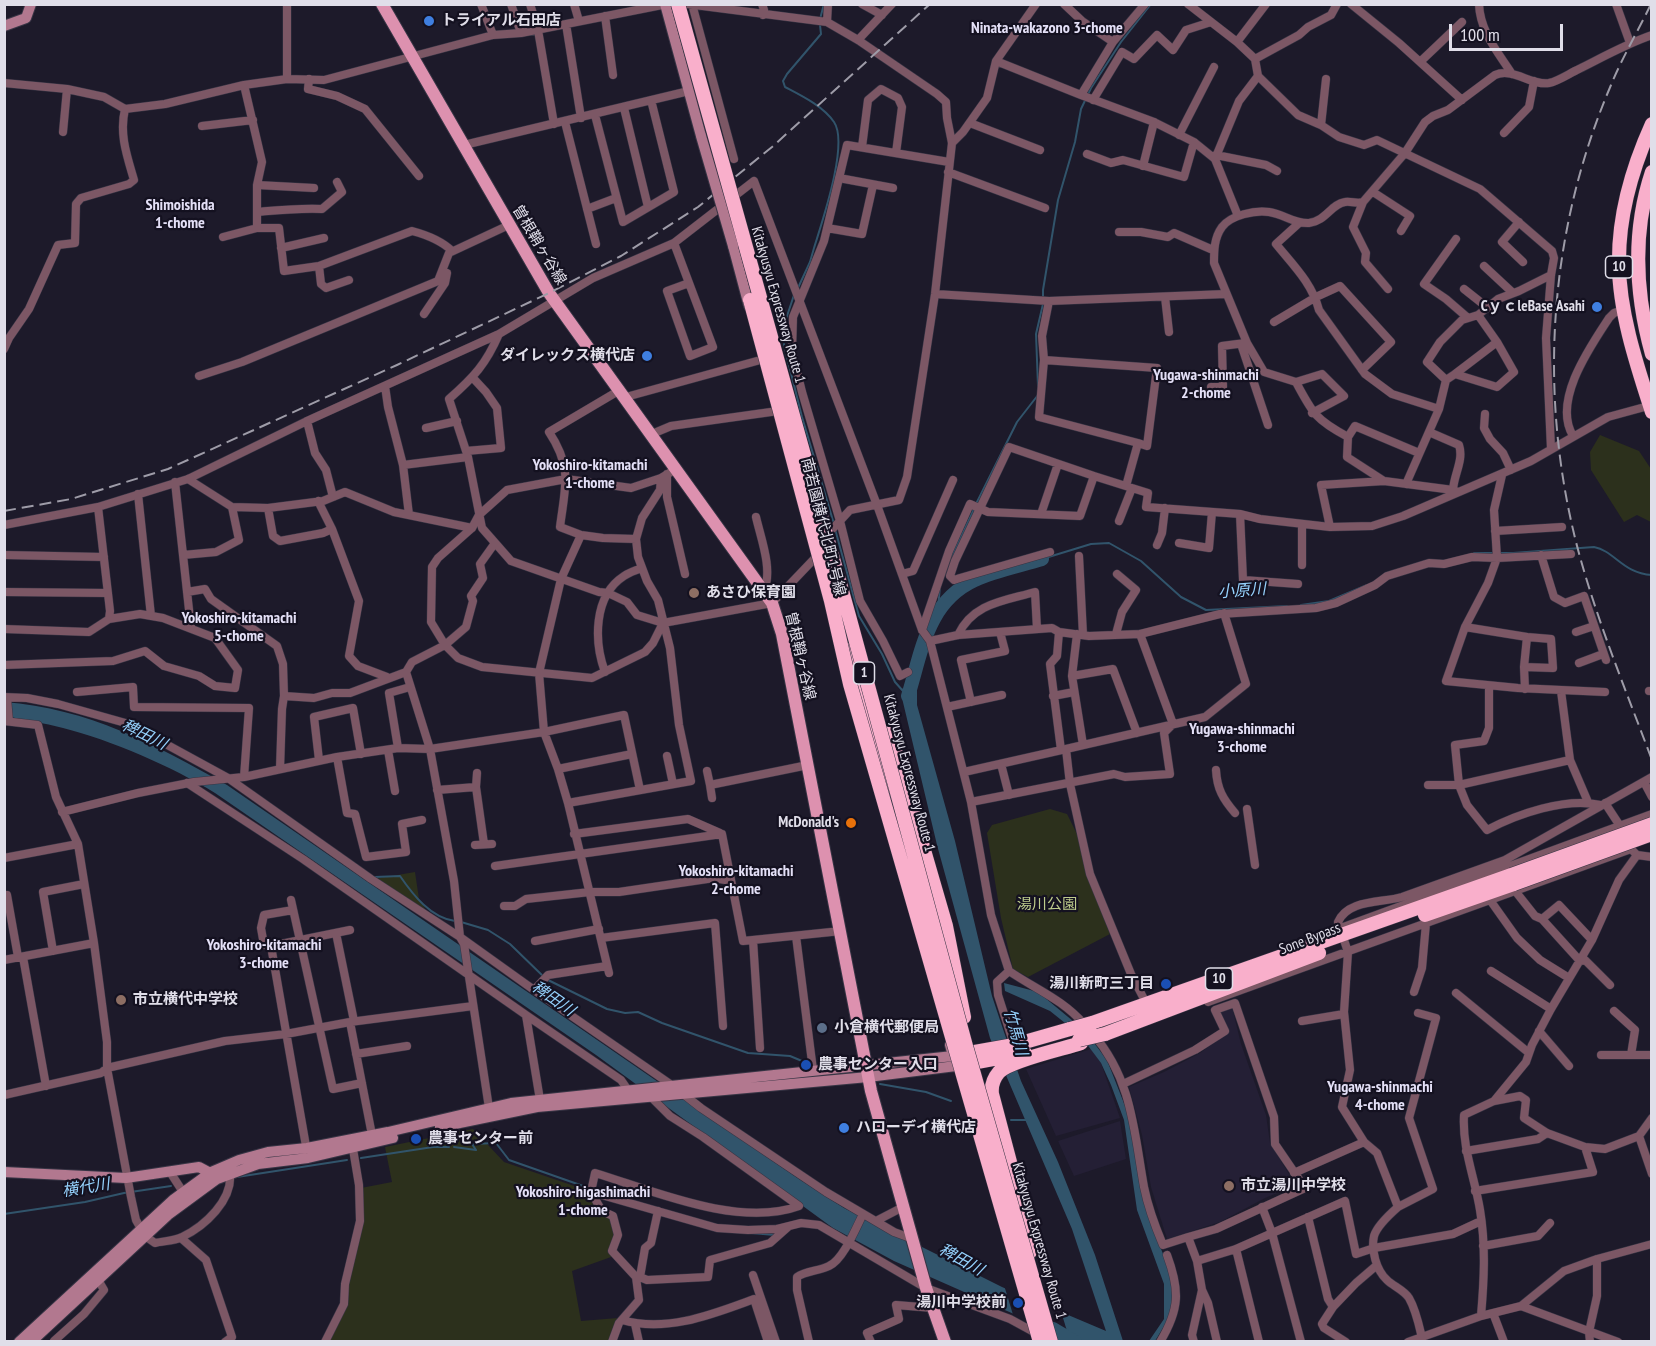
<!DOCTYPE html>
<html>
<head>
<meta charset="utf-8">
<style>
	body { margin:0 }
	#map { position:relative; width:1656px; height:1346px; overflow:hidden; background:#1d1a2a; font-family:"PT Sans Narrow",sans-serif }
	canvas { display:block }
	.frame { position:absolute; inset:0; border:6px solid #e0dee9; pointer-events:none }
	.scale { position:absolute; left:1449px; top:24px; width:114px; height:27px; box-sizing:border-box; border:3px solid #e0dee9; border-top:0; padding-left:8px; font-size:18px; line-height:21px; white-space:nowrap; color:#e0dee9; -webkit-text-stroke:4px #141120; paint-order:stroke }
</style>
</head>
<body>
<div id="map">
<canvas width="1656" height="1346"></canvas>
<div class="frame"></div>
<div class="scale">100 m</div>
</div>
<script>
const context = document.querySelector('canvas').getContext('2d');
context.lineJoin = 'round';
function fill(path, color) {
  context.fillStyle = color;
  context.fill(path, 'evenodd');
}
function stroke(path, color, width, dash) {
  context.strokeStyle = color;
  context.lineWidth = width;
  context.lineCap = dash ? 'butt' : 'round';
  context.setLineDash(dash || []);
  context.stroke(path);
}
function drawText(font, color, halo, rows, align = 'center') {
  context.font = font + ' "PT Sans Narrow","Noto Sans JP",sans-serif';
  context.lineWidth = 4.5;
  context.setLineDash([]);
  context.textBaseline = 'middle';
  context.strokeStyle = halo;
  context.fillStyle = color;
  for (const [text, x, y, turn = 0] of rows) {
    context.save();
    context.translate(x, y);
    context.rotate((+turn || 0) * Math.PI / 180);
    context.textAlign = isNaN(turn) ? turn : align;
    if (halo) context.strokeText(text, 0, 0);
    context.fillText(text, 0, 0);
    context.restore();
  }
}
fill(new Path2D(`
	M1232,1007L1241,1044L1266,1115L1270,1143L1295,1184L1294,1186L1265,1198L1220,1222L1167,1239L1151,1187L1142,1135L1129,1087L1164,1072L1200,1053L1227,1033L1218,1011Z
	M1091,1049L1101,1063L1120,1118L1056,1136L1026,1069Z
	M1120,1121L1126,1159L1074,1176L1058,1141Z`), '#241f35');
fill(new Path2D(`
	M1600,435L1639,451L1651,469V522L1637,515L1624,522L1591,470L1590,452Z
	M1050,809L1067,814L1081,842L1086,872L1110,934L1028,977L1013,969L1001,918L987,833L992,825Z
	M415,872L419,899L426,910L374,879Z
	M473,1129L504,1162L589,1191L611,1217L616,1234L613,1241L611,1257L572,1271L581,1321L618,1318L610,1341L326,1342L345,1304L346,1285L362,1221L361,1188L392,1182L385,1147Z`), '#2c301c');
fill(new Path2D(`
	M913,680L917,683V705L955,841L992,996L1004,1032L1021,1081L1058,1162L1095,1255L1123,1341H1075L894,1261L833,1228L596,1055L215,793C173,767 111,740 63,728C44,723 24,720 5,716L4,702C88,708 156,745 227,785L799,1179L844,1208L1002,1287L1106,1331L1072,1229L990,1038L937,845L902,698V689Z
	M1004,983L1038,992L1085,1031L1107,1060L1129,1116L1149,1218L1172,1277L1173,1304L1168,1320L1155,1341H1149L1164,1319V1284L1137,1210L1124,1120L1111,1085L1101,1063L1080,1035L1050,1011L1005,991Z`), '#31546b');
fill(new Path2D(`
	M1004,1285L1060,1308L1070,1341L1014,1318Z`), '#1d1a2a');
stroke(new Path2D(`
	M820,19L824,4
	M797,290L810,262L814,248C822,222 849,144 834,122C823,106 802,96 785,87L783,81L787,74L821,34L820,25
	M794,295L786,319L784,345L802,417L834,524
	M1038,386L1036,334L1043,304V290L1058,200L1075,142L1081,109L1091,88L1121,42L1151,4
	M976,504L1017,422L1038,395
	M835,529L859,616L882,654L895,682L903,691
	M1474,553H1513L1594,547C1615,551 1622,573 1652,575
	M1042,559L1091,544L1109,543L1141,561L1181,597L1206,610L1287,606
	M947,567L974,509
	M1301,605L1329,601L1367,585
	M938,609L940,586
	M375,877L400,876C413,895 431,918 455,921
	M461,922L488,930L510,944L546,979L607,1009L625,1013L638,1012L662,1023L748,1053L790,1056L802,1061
	M880,1084L926,1092L951,1101
	M1011,1120H1027
	M454,1147L476,1150L472,1144L496,1143L509,1160L586,1187
	M361,1158L433,1147H449
	M237,1177L347,1160
	M4,1214L85,1202L124,1193L171,1186
	M751,1233L775,1235`), '#31546b', 2);
stroke(new Path2D(`
	M908,696C922,651 927,602 975,580C993,571 1023,565 1042,559
	M1053,1329L1075,1342`), '#31546b', 14);
const street = new Path2D(`
	M481,4L493,35
	M511,4L521,33
	M530,4L538,30L554,124
	M574,4L579,21
	M687,4L827,22L858,40L937,94L946,102L947,118L952,143L935,294L907,477L899,500L850,510L826,536
	M692,4L734,159
	M762,4L764,10L763,15
	M862,4L882,15
	M1064,4L1082,21L1113,42
	M1188,4L1237,42L1255,59L1258,76L1298,115L1321,125L1339,137L1364,145L1377,140L1480,189L1552,251L1554,258L1551,275L1546,338L1551,449
	M1351,4L1399,43L1462,100
	M1479,4C1480,32 1498,52 1512,74
	M1616,4L1630,43
	M605,16L613,75
	M827,22L828,4
	M566,24L581,118
	M858,40L892,4
	M1237,42L1266,4
	M1255,59L1299,35L1308,27L1331,15L1337,4
	M996,61L1081,95L1154,122L1194,142L1215,159L1238,216
	M1420,62L1462,22
	M287,79V4
	M309,79L308,89L337,96L365,109L419,176
	M4,83L67,89L104,97L125,109L165,104L244,85L287,79L324,80L493,35L521,33L667,4
	M244,85L262,162L257,185V228
	M1081,95L1113,42L1145,4
	M1093,100L1122,52L1134,59L1157,35L1173,50L1186,30L1211,22
	M624,108L648,207
	M595,115L623,222L674,192L651,100
	M565,122L596,244
	M970,123L1040,150
	M1321,125L1326,79
	M202,126L253,120
	M63,132L67,89
	M1504,133L1529,107L1534,81
	M1179,135L1214,67
	M952,143L963,132L987,98L996,61L1036,4
	M464,145L689,91
	M862,147L868,100L881,89L898,98L902,107L896,153
	M1087,154L1111,163L1123,160L1184,177L1194,142
	M1216,155L1266,165L1277,171
	M1215,159L1239,101L1258,76
	M1143,166L1154,122
	M948,172L1045,208
	M839,178L893,188
	M257,185L314,188
	M1373,192L1410,216L1401,231
	M1363,202L1353,227L1366,253L1365,262L1388,289
	M587,209L616,198
	M257,212C280,210 298,208 322,209L342,192L337,182
	M1519,222L1502,242L1523,262
	M1298,224L1276,244C1293,265 1312,283 1319,310L1365,374L1392,394L1439,409
	M827,228L862,234L873,185
	M1119,232H1141L1168,237L1174,233L1213,250
	M223,237L257,228H279L284,271L319,266L412,231C427,235 441,240 452,251
	M1456,239L1424,284L1446,299L1468,318
	M674,243L713,347L690,356L667,291L689,283
	M281,248L324,238
	M319,266L321,284L326,288L349,280
	M1484,266L1513,293
	M1464,289L1488,308
	M935,294L1049,301L1226,294
	M1165,297L1169,332
	M1049,301L1042,336L1044,360L1157,368L1147,446L1138,443L1126,486
	M424,314L445,283L447,273L442,271
	M1478,315L1497,342
	M1274,322L1316,297L1340,286L1391,342L1362,370
	M499,334C486,364 474,377 449,399L468,457L482,528L511,561L599,592L608,593L627,602L637,615L663,623L772,603L815,558L818,552
	M1241,344L1268,425
	M4,349L9,338L29,309L58,245L75,243L76,204L81,198L129,184L134,180C127,156 119,134 125,109
	M1044,360L1039,417L1138,443
	M199,376L242,362L438,281L449,253L509,225
	M1446,380L1455,374L1497,387L1514,372L1497,342L1455,374
	M1296,382L1322,374L1344,396L1312,413
	M385,386L388,407L403,465L409,515
	M1211,387H1223L1222,346L1245,343
	M626,397L764,359
	M1485,414L1484,428L1490,439L1503,453L1511,470
	M307,421L315,453L326,470L333,497
	M426,428L457,421
	M1429,432L1459,445C1464,460 1454,474 1453,490
	M652,434L671,426L778,411
	M1573,436C1552,401 1590,347 1609,318L1614,313L1625,309
	M1348,437L1355,426L1419,453
	M466,451L501,448L497,408L486,392L473,378
	M403,465L468,457
	M667,474V497L685,574
	M1502,475L1494,510L1497,558L1488,583L1465,627L1446,681L1518,688L1605,692
	M188,479L232,507L268,508L323,501L345,492L394,512L472,528
	M1384,481L1347,457L1348,437C1316,420 1313,414 1296,382L1264,372L1247,343L1214,263C1214,251 1214,238 1222,227C1231,215 1255,210 1269,212C1284,214 1294,224 1309,223C1326,221 1331,204 1345,202C1351,201 1357,204 1363,202L1405,153L1425,122L1433,116L1448,110L1495,75C1513,67 1531,86 1549,83C1559,81 1570,73 1579,69C1603,57 1626,44 1652,35
	M175,482L191,628
	M1406,484L1439,409L1446,380L1427,362L1440,342L1462,320L1478,315L1498,299L1519,291L1551,275
	M1132,488L1148,493L1146,507L1240,514L1260,519L1330,527L1372,526L1403,516L1531,461L1608,417L1652,405
	M138,494L151,616
	M318,501L332,529L359,601L349,656L358,666L387,677
	M98,507L110,611L109,619
	M268,508L273,536L280,541L323,533L332,529
	M1041,514L1058,464
	M1240,514L1243,580L1298,584
	M756,517C761,539 773,569 764,591
	M4,525L98,507L188,479L307,421L499,334L593,278L674,243L754,181L877,505L922,630L930,641L971,802L991,915L1009,971L997,982L998,995L1014,1045
	M1330,527L1321,485L1384,481L1453,490L1458,492
	M1495,531L1562,527
	M581,535L603,538L636,539
	M1179,543L1209,548L1212,512
	M1157,545L1162,533L1165,508
	M1050,552L960,578L954,580L950,576L955,561L1009,447L1094,476
	M4,555L104,557
	M183,555L216,552L239,540L232,507
	M1541,555L1554,597L1565,603L1584,596L1606,660
	M1079,556L1083,635
	M1302,565V524
	M902,574L913,571L953,480
	M4,592L108,593
	M187,592L205,589L211,599L277,646L283,664L284,696
	M663,623L653,643L645,652L592,678L482,667L458,658L445,645L431,622L432,567L438,558L472,528L479,515L507,490L566,479L631,488L661,478L676,469
	M1465,627L1527,637L1524,667L1525,689
	M4,629L89,632L109,619L140,614L163,618L215,638L238,670L235,688L215,686L199,676L164,666L145,651L113,661L4,665
	M922,630L949,551L970,504L988,512L1080,516L1094,476L1132,488L1119,521
	M1059,632L1057,656L1050,664L1061,750
	M1576,632L1594,626
	M1077,634L1072,676L1083,745
	M1116,634L1122,612L1136,590L1117,574
	M958,635C973,603 1004,601 1035,592L1037,629
	M930,641L958,635L1052,628L1059,632L1089,636L1140,634L1220,614L1316,608L1336,603L1375,585L1387,576L1429,563L1444,564L1472,557L1497,558L1571,554
	M1579,663L1603,654
	M1524,667L1553,668L1551,639L1527,637
	M406,672L430,749L454,881L460,937L464,944L489,1108L488,1113
	M605,672C594,642 593,596 624,576C630,572 636,570 642,568
	M908,672L900,676L883,641L860,601L840,521L802,392L792,351L793,317L824,241L847,145L949,162
	M1072,676L1113,669L1137,733
	M1489,686V728L1484,741L1455,745L1459,785L1570,760L1561,691
	M1649,691H1652
	M77,692L133,687L134,707L249,708L244,777
	M1053,696L1074,692
	M4,697L27,698L58,704L129,724L228,778L371,879L460,937L534,990L673,1086L701,1108L826,1192L894,1232L913,1239
	M7,698L9,721
	M971,702L961,660L1005,651L1000,632
	M947,707L1002,695
	M4,721L38,725L56,797L78,844L94,943L107,1042V1068L131,1197L136,1220L145,1236L155,1243C163,1241 175,1241 182,1237C205,1226 233,1200 230,1173
	M398,748L389,693L410,687
	M1066,749L1205,717L1246,684L1224,613
	M388,750L395,791
	M667,756L673,784
	M337,757L347,813L355,814L366,857L406,852L402,824L422,820
	M319,760L314,717L353,708L361,754
	M1570,760L1588,802
	M1001,764L1009,795
	M280,769L282,709L284,696L314,698L332,693H350L406,672L412,662L445,645L466,627L473,601L471,596L483,578L480,564L495,543
	M558,769L632,754
	M1216,770C1217,789 1223,799 1235,813
	M707,771L710,785
	M964,772L1066,749L1070,784L1090,874L1131,974L1144,999
	M1644,782L1652,797
	M187,783L303,859L526,1015
	M1428,785H1459L1467,805L1487,830C1517,814 1566,797 1600,805
	M476,787L477,773
	M437,790L476,787L484,844
	M712,798L710,785L808,765
	M971,802L1114,774L1125,777L1170,774L1164,733L1173,724L1140,634
	M568,803L691,781L679,725L670,648L658,600L647,581L638,557L636,539L642,518L660,490L661,478
	M1605,803L1622,829
	M1247,809L1255,865
	M62,812L138,793L194,782L244,777L337,757L398,748L430,749L544,732L624,715L640,790
	M574,834L688,819L720,833
	M475,845L492,844
	M4,858L78,844
	M495,866L722,834L743,941L841,931
	M1516,892L1535,916L1542,919
	M7,895L18,957
	M291,900L333,1089L362,1083
	M1490,900L1517,938L1540,960L1569,978
	M504,906H515L526,899L590,892H619L714,878L731,881
	M1338,929L1652,814
	M336,933L354,1021
	M796,936L813,1070
	M601,938L715,923L723,1026
	M753,940L760,1048
	M1592,940L1559,905L1542,919L1580,961L1585,960L1610,985
	M535,941L599,929
	M264,945L261,928L264,915L293,910
	M53,951L43,892L84,884
	M23,957L46,1086
	M4,960L94,943
	M1009,971C1037,990 1062,999 1085,1025
	M1491,971L1551,1009
	M609,973L568,803L558,769L544,732L539,673L561,579L581,535L560,527C565,487 573,468 549,432L620,390
	M534,990L548,975L607,966
	M1414,992L1422,968L1426,923
	M1456,993L1529,1053
	M1208,1002L1631,849L1637,855L1652,857
	M1614,1011L1635,1030L1631,1055
	M1302,1021L1344,1014
	M350,1022L372,1135
	M1539,1031L1569,1066
	M1093,1034C1132,1079 1134,1131 1144,1187C1148,1207 1155,1226 1163,1245L1188,1237
	M356,1054L407,1046
	M1601,1055H1652
	M1123,1084L1195,1050L1225,1031L1215,1010L1235,1003L1274,1117L1275,1144L1305,1188L1216,1229L1188,1237L1197,1261L1202,1290L1192,1335L1194,1342
	M4,1095L101,1073L107,1068L225,1041L286,1034L350,1022L473,1006
	M650,1096L670,1116L703,1137L799,1206C739,1228 654,1191 595,1173L591,1192L717,1228L748,1230L777,1229L801,1223L819,1225L926,1288L1010,1319L1032,1331
	M540,1100L526,1015L621,1080L628,1090
	M1494,1101L1526,1062L1532,1045L1551,1009L1592,940L1619,880L1637,855
	M1639,1136L1652,1174
	M1466,1151L1538,1139L1547,1133
	M307,1152L271,946L350,930
	M170,1172L183,1192
	M1294,1173L1364,1142
	M1475,1191L1593,1172L1585,1147
	M591,1192L602,1211L613,1216L618,1235L612,1251L636,1277L639,1300L619,1323L612,1342
	M1262,1207L1272,1233L1301,1342
	M1398,1207L1433,1189L1409,1118L1436,1018L1418,1013
	M1308,1217L1328,1299L1333,1307L1356,1283L1377,1265
	M876,1221L903,1207
	M181,1238L206,1260L232,1337L225,1342
	M1483,1246L1538,1236L1550,1223
	M1236,1249L1259,1342
	M1197,1261L1236,1249L1345,1201L1356,1254L1374,1248L1453,1234L1481,1221
	M753,1275L776,1342
	M637,1277H640L645,1248L651,1243L658,1211
	M640,1277L647,1280L708,1277L710,1260L770,1243L788,1227
	M1202,1290L1208,1303L1217,1342
	M1521,1306L1618,1342
	M1333,1307L1322,1324L1324,1328L1346,1342
	M1493,1313L1504,1342
	M1481,1316C1484,1281 1486,1246 1480,1210C1475,1178 1462,1149 1464,1115L1494,1101L1520,1096L1526,1100L1524,1118L1547,1133L1585,1147L1605,1149L1639,1136L1652,1118
	M622,1320C667,1333 713,1314 754,1299L768,1342
	M635,1324L639,1342
	M1422,1338C1419,1325 1416,1310 1409,1298C1404,1290 1393,1286 1387,1280C1376,1270 1371,1250 1374,1236C1377,1226 1390,1214 1398,1207L1377,1153L1364,1142L1342,1107L1350,1070L1344,1012L1348,952L1338,922C1348,899 1382,903 1402,897L1505,860L1652,777
	M54,1341L84,1314L104,1290L97,1278
	M325,1342L344,1304L345,1284L360,1221L359,1185L352,1143
	M809,1342L797,1290V1277C806,1271 819,1271 829,1266C843,1260 856,1228 863,1214
	M871,1342L867,1333L899,1319L896,1305L933,1308
	M1160,1342C1180,1309 1180,1290 1167,1255
	M1408,1342L1481,1316L1521,1306L1564,1271L1597,1259L1652,1244
	M1590,1342L1589,1332L1597,1296V1259`);
const secondary = new Path2D(`
	M665,4L701,136
	M4,26L26,18L31,4
	M733,246L749,306
	M440,1127L537,1107L868,1077L956,1066
	M4,1172L126,1178L199,1167L214,1175
	M19,1342L174,1199L211,1172L239,1160L268,1152L307,1148L388,1132L511,1103L953,1056L950,1045
	M31,1342L168,1215L217,1179L258,1164L308,1158L393,1138`);
const primary = new Path2D(`
	M382,4L549,293L772,603L782,634L871,1091L926,1288L945,1342`);
const highway = new Path2D(`
	M1652,124C1633,166 1619,213 1619,260C1618,309 1637,366 1652,412
	M1652,172C1632,232 1635,293 1652,354
	M848,650L858,682L915,886
	M890,733L946,926L964,1017
	M1425,915L1514,884
	M1092,1023L1511,875
	M1105,1034L1319,953
	M958,1055L1014,1045L1070,1029
	M961,1065L1025,1053
	M1030,1252L1024,1215L992,1094C991,1086 993,1079 999,1072C1011,1060 1063,1049 1081,1043`);
stroke(street, '#383545', 9);
stroke(secondary, '#383545', 12);
stroke(primary, '#383545', 14);
stroke(highway, '#383545', 15);
stroke(street, '#7c5765', 8);
stroke(secondary, '#b2788f', 10);
stroke(primary, '#dd91af', 12);
stroke(highway, '#f9afcb', 14);
stroke(new Path2D(`
	M1651,4C1638,31 1622,58 1611,85C1549,230 1538,390 1576,542C1595,616 1625,688 1652,760
	M4,511L71,499L168,469L397,365L549,293L621,256L698,207L772,147L930,4`), '#9e9ca8', 2, [12, 6]);
const secondaryBridge = new Path2D(`
	M701,136L733,246`);
const highwayBridge = new Path2D(`
	M678,4L849,616L966,1046L1051,1342
	M750,300L831,601L850,684L1040,1342
	M1511,875L1652,824
	M1514,884L1652,834
	M1070,1029L1092,1023
	M1079,1040L1105,1034`);
stroke(secondaryBridge, '#383545', 12, []);
stroke(highwayBridge, '#383545', 15, []);
stroke(secondaryBridge, '#b2788f', 10);
stroke(highwayBridge, '#f9afcb', 14);
for (const [x, y, r, color] of [
	[429,21,6,"#3f7fe0"],
	[1597,307,6,"#3f7fe0"],
	[647,356,6,"#3f7fe0"],
	[694,593,6,"#8d6e63"],
	[851,823,6,"#e8710a"],
	[1166,984,6,"#1a4fb4"],
	[121,1000,6,"#8d6e63"],
	[822,1028,6,"#5c6f8a"],
	[806,1065,6,"#1a4fb4"],
	[844,1128,6,"#3f7fe0"],
	[416,1139,6,"#1a4fb4"],
	[1229,1186,6,"#8d6e63"],
	[1018,1303,6,"#1a4fb4"]
]) {
  const dot = new Path2D();
  dot.arc(x, y, r, 0, 2 * Math.PI);
  context.fillStyle = color;
  context.fill(dot);
  stroke(dot, '#141120', 2);
}
for (const [x, y, w] of [
	[1619,267,27],
	[864,673,21],
	[1219,979,27]
]) {
  const box = new Path2D();
  box.roundRect(x - w / 2, y - 11, w, 22, 4.5);
  context.fillStyle = '#141120';
  context.fill(box);
  stroke(box, '#e0dee9', 1.5);
}
drawText('bold 14px', '#e0dee9', null, [
	["10",1619,267],
	["1",864,673],
	["10",1219,979]
]);
drawText('bold 15px', '#e0dee9', '#141120', [
	["トライアル石田店",441,21],
	["CｙｃleBase Asahi",1585,307,"right"],
	["ダイレックス横代店",635,356,"right"],
	["あさひ保育園",706,593],
	["McDonald's",839,823,"right"],
	["湯川新町三丁目",1154,984,"right"],
	["市立横代中学校",133,1000],
	["小倉横代郵便局",834,1028],
	["農事センター入口",818,1065],
	["ハローデイ横代店",856,1128],
	["農事センター前",428,1139],
	["市立湯川中学校",1241,1186],
	["湯川中学校前",1006,1303,"right"]
], 'left');
drawText('15px', '#e0dee9', '#141120', [
	["曽根鞘ヶ谷線",539,245,59],
	["Kitakyusyu Expressway Route 1",778,305,74],
	["南若園横代北町1号線",823,527,76],
	["曽根鞘ヶ谷線",800,656,77],
	["Kitakyusyu Expressway Route 1",909,773,75],
	["Sone Bypass",1310,939,-21],
	["Kitakyusyu Expressway Route 1",1039,1241,74]
]);
drawText('15px', '#becc8c', '#141120', [
	["湯川公園",1047,905]
]);
drawText('bold 16px', '#e4e0f7', '#141120', [
	["Ninata-wakazono 3-chome",1047,28],
	["Shimoishida",180,205],
	["1-chome",180,223],
	["Yugawa-shinmachi",1206,375],
	["2-chome",1206,393],
	["Yokoshiro-kitamachi",590,465],
	["1-chome",590,483],
	["Yokoshiro-kitamachi",239,618],
	["5-chome",239,636],
	["Yugawa-shinmachi",1242,729],
	["3-chome",1242,747],
	["Yokoshiro-kitamachi",736,871],
	["2-chome",736,889],
	["Yokoshiro-kitamachi",264,945],
	["3-chome",264,963],
	["Yugawa-shinmachi",1380,1087],
	["4-chome",1380,1105],
	["Yokoshiro-higashimachi",583,1192],
	["1-chome",583,1210]
]);
drawText('italic 16px', '#95d1fc', '#141120', [
	["小原川",1242,591,-4],
	["稗田川",144,735,26],
	["稗田川",553,999,35],
	["竹馬川",1015,1032,74],
	["横代川",86,1188,-9],
	["稗田川",961,1260,29]
]);
</script>
</body>
</html>
